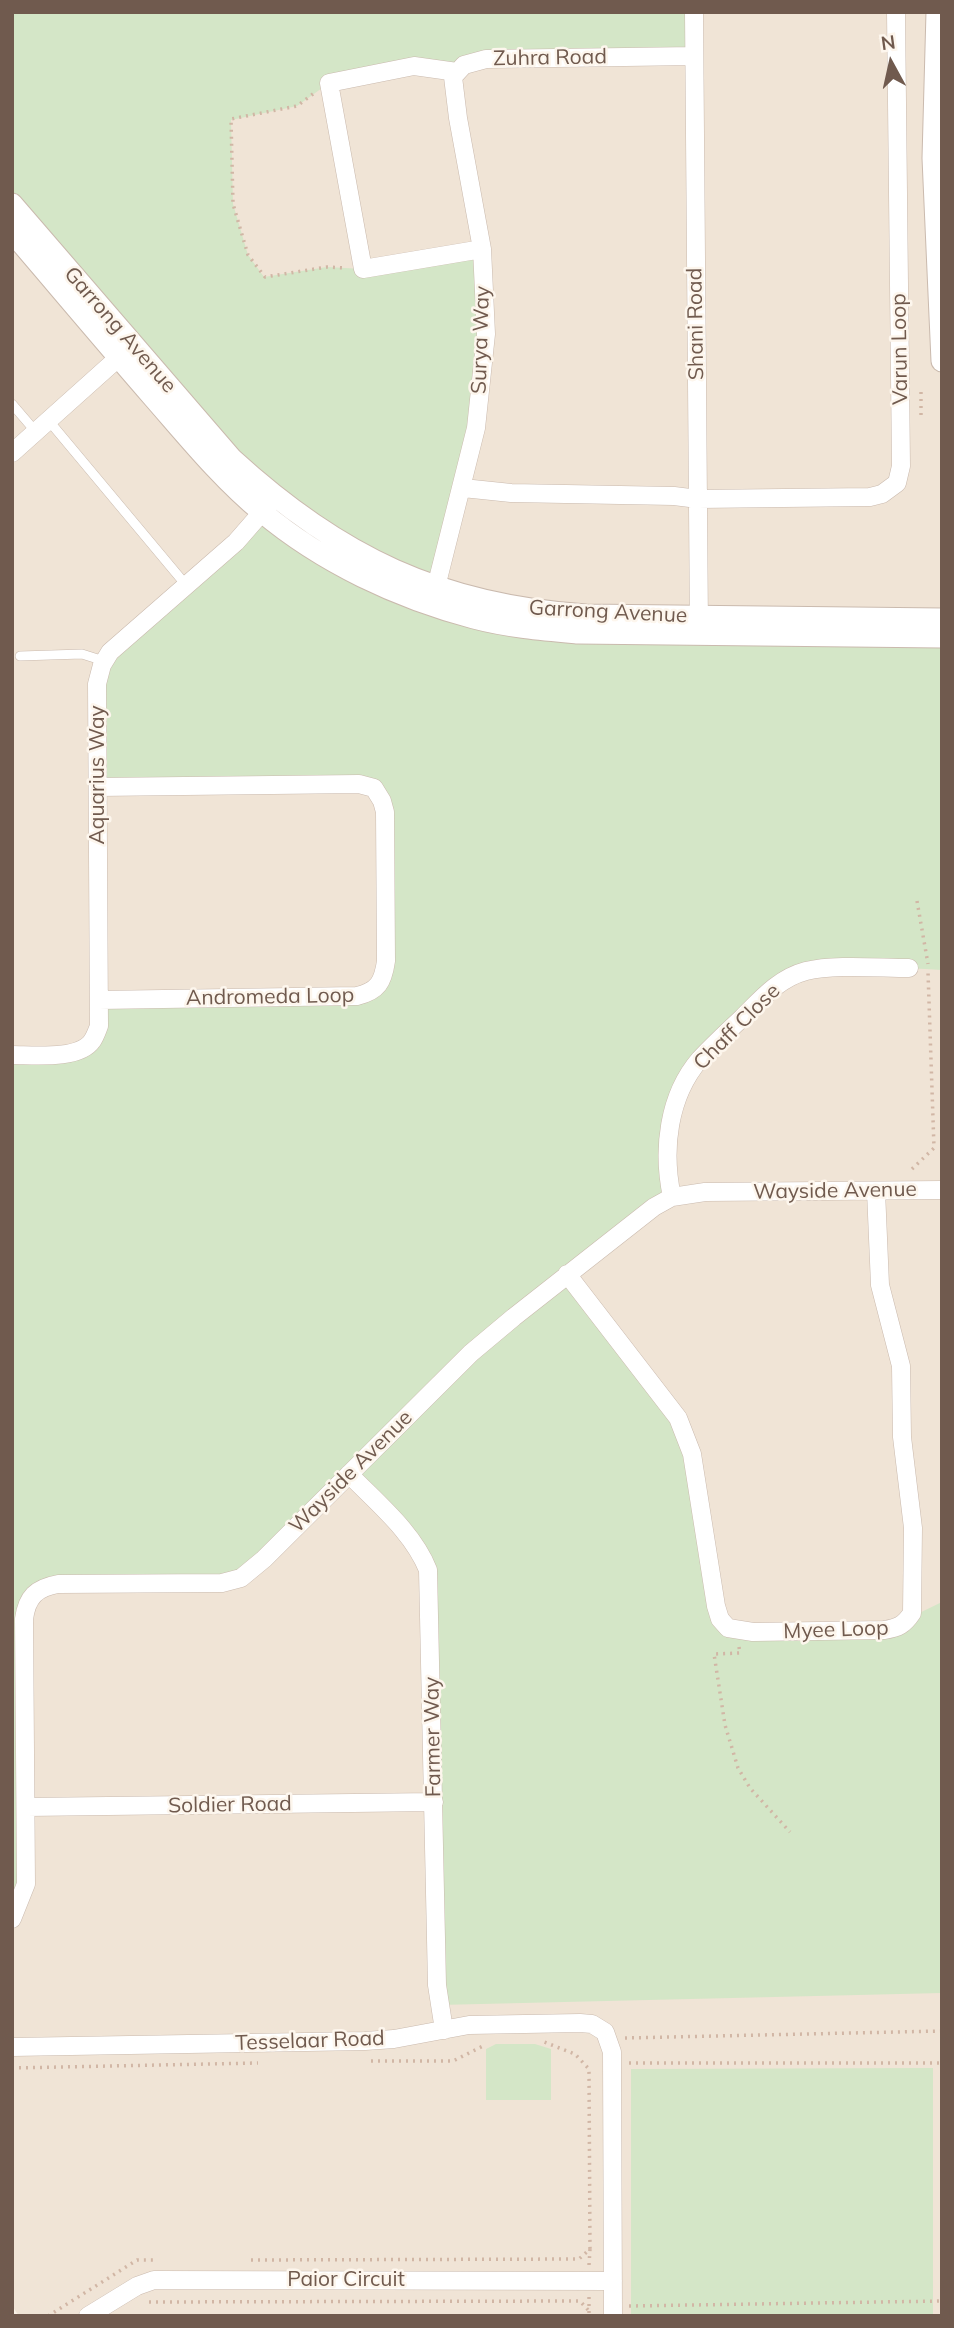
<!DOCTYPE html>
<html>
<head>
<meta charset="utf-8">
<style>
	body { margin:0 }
	#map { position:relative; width:954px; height:2328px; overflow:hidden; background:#faf2e7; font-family:Mulish,sans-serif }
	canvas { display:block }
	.frame { position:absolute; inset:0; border:14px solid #705a4e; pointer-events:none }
	.north { position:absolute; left:856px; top:28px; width:70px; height:70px; -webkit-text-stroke:5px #fdf6ed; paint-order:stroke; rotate:352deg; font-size:19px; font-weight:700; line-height:28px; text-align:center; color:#705a4e }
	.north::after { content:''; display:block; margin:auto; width:24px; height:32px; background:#705a4e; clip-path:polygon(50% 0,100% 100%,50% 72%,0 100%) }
</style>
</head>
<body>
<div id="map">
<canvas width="954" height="2328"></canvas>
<div class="frame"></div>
<div class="north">N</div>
</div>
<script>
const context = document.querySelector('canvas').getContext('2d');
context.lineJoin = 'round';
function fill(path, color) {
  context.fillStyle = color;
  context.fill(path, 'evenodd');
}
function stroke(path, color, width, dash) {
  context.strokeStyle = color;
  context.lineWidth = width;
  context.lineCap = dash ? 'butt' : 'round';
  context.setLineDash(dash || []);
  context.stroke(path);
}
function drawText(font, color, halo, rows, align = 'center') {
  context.font = font + ' Mulish,sans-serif';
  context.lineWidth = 5;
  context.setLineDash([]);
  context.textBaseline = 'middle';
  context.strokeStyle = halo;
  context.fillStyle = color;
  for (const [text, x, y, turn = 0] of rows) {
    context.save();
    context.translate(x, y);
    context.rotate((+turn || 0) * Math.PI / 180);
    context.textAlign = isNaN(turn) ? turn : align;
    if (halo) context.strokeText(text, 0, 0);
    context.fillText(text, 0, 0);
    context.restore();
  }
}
fill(new Path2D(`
	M12,12H942V2316H19L12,2306Z`), '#f0e4d6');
fill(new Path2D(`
	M12,12H694V56L429,67L329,83L297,106L231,120L233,204L248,255L264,277L327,267L363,269L482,249L486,334L437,587L268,492L12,204Z
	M262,512L431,606L942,637V970L908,968L792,976L678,1094L672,1197L567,1274L678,1418L728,1628L884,1630L942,1602V1993L439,2005L429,1570L349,1474L250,1573L58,1584L30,1597L27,1868L12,1919V1055L91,1043L99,1000L379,987L385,812L374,788L98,787L102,665Z
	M496,2044H535L551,2049V2100H486V2049Z
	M933,2068V2316H631V2069Z`), '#d4e6c7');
const service = new Path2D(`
	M12,404L36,432
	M49,421L186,585
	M20,656L82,654L104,661`);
const minor = new Path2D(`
	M694,12L699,628
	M457,72L414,66L329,83L363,269L482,249
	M12,453L127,350
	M463,488L511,493L674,496L698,499L870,497L882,494L897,483L901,466L896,12
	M433,599L476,428L486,334L482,249L458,118L453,77L464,65L486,59L694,56
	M98,787L359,784L374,788L382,801L385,812L386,961C383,982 378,991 357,996L99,1000
	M12,1055C33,1055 79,1060 92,1041C95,1037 97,1031 99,1026L97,684L102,665L110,652L236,542L270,503
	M672,1197C662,1150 668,1096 700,1059C713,1045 728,1031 742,1018C761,999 779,978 806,971C834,964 879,968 909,968
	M567,1274L678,1418L692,1454L716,1606L720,1619L728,1628L753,1632L884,1630C898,1628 904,1625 912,1613L913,1528L902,1437L901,1366L880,1285L876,1191
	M349,1474C377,1503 413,1532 428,1570L437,1985L444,2030
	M27,1807L434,1802
	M12,1919L26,1884L24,1619C27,1597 36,1588 58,1584L222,1583L241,1578L264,1559L471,1353L514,1317L654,1207L672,1197L705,1192L942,1190
	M12,2047L365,2041L394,2039L469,2025L580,2023L592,2024L605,2032L612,2052L613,2316
	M88,2316L137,2286L154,2280L613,2281`);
const tertiary = new Path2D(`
	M937,12L933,158L942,361
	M12,204L232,459C339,557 440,605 586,615L942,619
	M12,232C59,287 106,343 153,397C188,437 221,478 262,512C323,563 398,598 474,618C508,627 544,630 578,633L942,637`);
stroke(service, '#cabaae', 10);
stroke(minor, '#cabaae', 19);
stroke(tertiary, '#cabaae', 23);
stroke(new Path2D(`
	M313,94L297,106L231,119L233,204L248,255L265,277L327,267L346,268
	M921,392V419
	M917,901L928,964
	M912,1169L934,1148L928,972
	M739,1647L740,1653L714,1654L725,1725L738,1768L750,1788L790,1832
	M625,2038L942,2031
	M371,2061H453L485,2045
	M629,2063H942
	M12,2068L258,2063
	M251,2260L579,2259L590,2249L589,2069L575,2054L544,2042
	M589,2265L590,2249
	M589,2297V2316
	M149,2302L580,2301L589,2311
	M629,2306L942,2301
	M48,2316L137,2260H156`), '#d1b6a5', 3.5, [2, 5]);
stroke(service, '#fff', 9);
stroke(minor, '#fff', 18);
stroke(tertiary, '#fff', 21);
drawText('21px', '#705a4e', '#fdf6ed', [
	["Zuhra Road",550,58,-1],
	["Shani Road",696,324,-91],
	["Garrong Avenue",120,330,49],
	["Surya Way",481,340,-88],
	["Varun Loop",900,349,-91],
	["Garrong Avenue",608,612,3],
	["Aquarius Way",98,775,-90],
	["Andromeda Loop",270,997,-1],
	["Chaff Close",737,1027,-45],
	["Wayside Avenue",835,1191,-1],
	["Wayside Avenue",351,1472,-45],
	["Myee Loop",836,1630,-2],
	["Farmer Way",433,1737,-91],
	["Soldier Road",230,1805,-1],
	["Tesselaar Road",310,2041,-2],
	["Paior Circuit",346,2280]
]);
</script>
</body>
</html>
